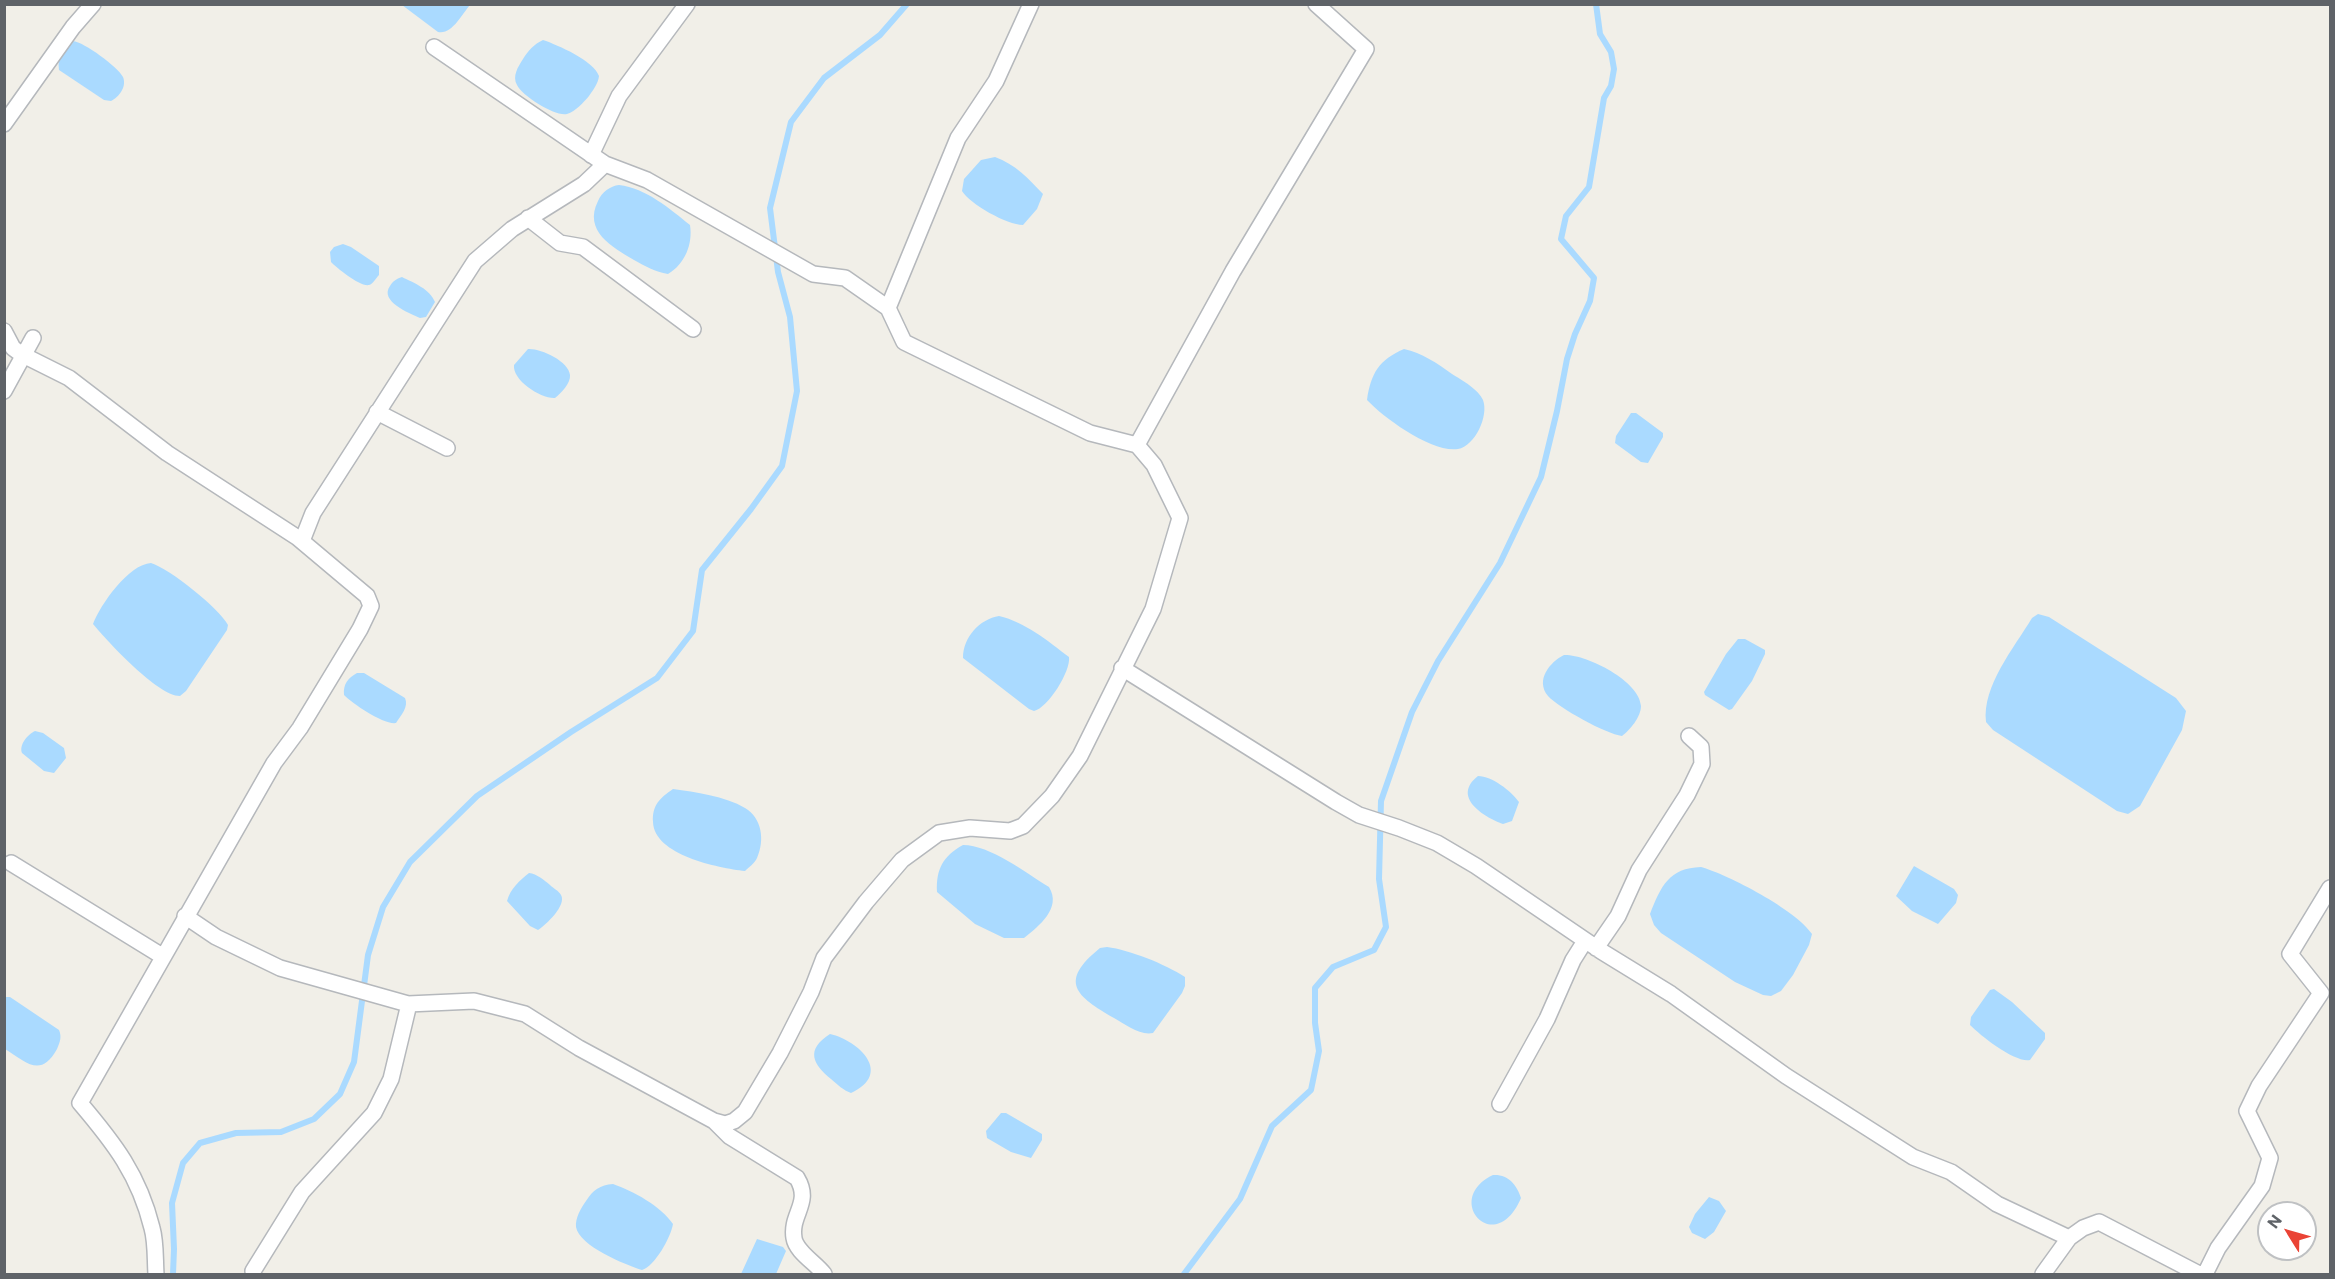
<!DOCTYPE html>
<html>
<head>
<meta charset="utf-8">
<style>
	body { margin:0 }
	#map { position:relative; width:2335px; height:1279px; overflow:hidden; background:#f1efe8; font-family:Commissioner,sans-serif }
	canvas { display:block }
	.frame { position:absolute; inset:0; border:6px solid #5f6368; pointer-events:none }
	.north { position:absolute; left:2257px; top:1201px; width:60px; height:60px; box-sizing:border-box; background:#fff; border:2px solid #bfc1c3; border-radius:50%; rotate:307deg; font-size:16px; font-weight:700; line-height:24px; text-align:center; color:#5f6368 }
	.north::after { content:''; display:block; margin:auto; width:21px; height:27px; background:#ea4335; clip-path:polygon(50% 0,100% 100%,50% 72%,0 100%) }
</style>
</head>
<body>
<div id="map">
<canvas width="2335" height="1279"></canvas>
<div class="frame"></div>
<div class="north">N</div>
</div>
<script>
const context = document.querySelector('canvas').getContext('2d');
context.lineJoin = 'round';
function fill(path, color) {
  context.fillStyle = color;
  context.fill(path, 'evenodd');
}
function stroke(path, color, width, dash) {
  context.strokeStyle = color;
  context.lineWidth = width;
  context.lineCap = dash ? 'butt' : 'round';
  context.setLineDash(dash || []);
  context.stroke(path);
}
fill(new Path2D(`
	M402,5H470C462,14 452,35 438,32Z
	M543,40C558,45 594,61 599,76C598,84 593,90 589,96C583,103 576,111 567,114C556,117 522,96 517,85C512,76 518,67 523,59C528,51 534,44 543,40Z
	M73,41C84,42 118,67 123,77C127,87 119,97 111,101L104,100L59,70C57,56 63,49 73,41Z
	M995,157C1015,164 1029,179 1043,194L1037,209L1023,225C1007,225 970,204 962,191L964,179L981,160Z
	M619,185C646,188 670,209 690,225C693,244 685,264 668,274C655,272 645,266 634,260C612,247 583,231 598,201C602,192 610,186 619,185Z
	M343,244L351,247L379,266V275C376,278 373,284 369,285C360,287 337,268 331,262L330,252L334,247Z
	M402,277C414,283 430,289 435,302L426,317L420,318C409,313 379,301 390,286C393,281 396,279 402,277Z
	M528,349C540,348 569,361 570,375C571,383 561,393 555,398C541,399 512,380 514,365Z
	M1404,349C1422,353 1437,363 1452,374C1462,380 1479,390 1483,400C1489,416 1475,446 1458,449C1432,453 1384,418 1367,400C1371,373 1379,360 1404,349Z
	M1631,413H1636L1663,433V437L1648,463L1641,462L1615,443L1616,436Z
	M151,563C170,569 219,608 228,625L227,630L186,691L180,696C158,696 108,642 93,624C100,605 129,564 151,563Z
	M2038,614L2049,617L2176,698L2186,711L2182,730L2140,806L2128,814L2117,811L1993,730L1986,722C1982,686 2014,648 2032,618Z
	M999,616C1025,622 1048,641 1069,657C1071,671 1048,708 1034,711L1029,709L963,658C963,637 980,619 999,616Z
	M1738,639H1745L1765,650V654L1752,681L1732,709L1729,710L1705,695L1704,692L1726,654Z
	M1564,655C1586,654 1640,681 1641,706C1641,717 1630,730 1622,736C1606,734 1559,708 1548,696C1535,680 1550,662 1564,655Z
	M357,673H364L405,698C409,707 401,715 396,723C384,725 353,704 344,695C343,684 348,678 357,673Z
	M35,731L43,733L64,748L66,758L54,773L44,771L22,753C19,745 27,735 35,731Z
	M1478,776C1492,776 1511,791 1519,802L1512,821L1503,824C1484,817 1451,797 1478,776Z
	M673,789C695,792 725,796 745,808C762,818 765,840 757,858C755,863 749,867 745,871C718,868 654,855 653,822C652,805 660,798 673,789Z
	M963,845C990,845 1026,873 1049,887C1062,908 1039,926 1024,938H1004L975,924L937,892C936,869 943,856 963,845Z
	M1914,866L1954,889L1958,895L1956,903L1938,924L1912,911L1896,896Z
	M1701,867C1729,875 1796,910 1812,934L1809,945L1793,975L1781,991L1771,996L1763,995L1735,982L1661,933L1654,925L1650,914C1661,886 1669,868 1701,867Z
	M529,873C537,874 544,880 550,885C553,888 559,891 561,895C567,905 546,925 538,930L530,926L507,901C510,889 520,880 529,873Z
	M1107,947C1130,950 1165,964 1185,977V986L1182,993L1153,1033C1140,1036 1125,1024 1114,1018C1076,996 1058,982 1100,948Z
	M1994,989L2012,1002L2045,1033V1039L2030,1060C2015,1063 1981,1036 1970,1025L1971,1017L1990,990Z
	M4,997H10L59,1030C62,1037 60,1042 57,1049C41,1078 27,1063 5,1049Z
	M830,1034C860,1041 893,1074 851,1093C843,1090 838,1085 831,1079C813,1064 805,1050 830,1034Z
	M1001,1113H1006L1042,1134V1140L1031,1158L1011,1152L987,1138L986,1131Z
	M1493,1175C1508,1174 1517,1185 1521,1198C1495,1259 1442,1199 1493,1175Z
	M613,1184C633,1191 661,1206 673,1224C671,1237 655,1266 642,1270C626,1265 579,1246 576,1227C575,1218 581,1208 586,1201C593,1190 600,1185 613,1184Z
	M1709,1197L1719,1201L1726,1211L1714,1232L1705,1239L1692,1233L1689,1227L1695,1214Z
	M757,1239L783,1247L786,1251L776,1274H741Z`), '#aadaff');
stroke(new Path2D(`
	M173,1274L174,1249L172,1203L183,1163L200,1143L236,1133L281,1132L314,1119L340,1094L354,1062L368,955L383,907L410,862L477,796L571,732L657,678L693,631L702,570L751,509L782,466L797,391L790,317L778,272L770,208L791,122L824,78L880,35L907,4
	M1184,1274L1240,1199L1272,1126L1311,1090L1319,1051L1315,1023V988L1333,967L1374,950L1386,927L1379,879L1381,801L1412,712L1438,661L1500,563L1541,477L1557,411L1567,359L1575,334L1590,301L1594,278L1561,239L1566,216L1589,187L1604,98L1611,86L1614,69L1611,52L1600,34L1596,4`), '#aadaff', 6);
const street = new Path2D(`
	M434,47L605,164L647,180L813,274L845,278L888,308L904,342L1090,433L1137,445
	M4,124L73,27L93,4
	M591,155L619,96L687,4
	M528,218L560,243L583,247L693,329
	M888,308L958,138L996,81L1031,4
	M4,331L13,348L21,354L69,378L167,453L298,538L367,596L371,606L360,629L300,728L274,763L80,1103C114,1143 139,1175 152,1228C156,1242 155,1259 156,1274
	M4,391L33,338
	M377,412L447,448
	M302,541L313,513L475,261L512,229L584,184L605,164
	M1122,668L1336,802L1359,815L1399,828L1437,843L1476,866L1601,951L1671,994L1786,1076L1913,1157L1951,1172L1997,1204L2069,1238L2083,1228L2099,1222L2199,1274
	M11,863L162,956
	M185,916L216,937L280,968L408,1004L474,1001L525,1014L579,1048L714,1121L725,1124L734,1121L745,1112L780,1053L811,992L824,958L866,902L902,860L939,833L970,828L1010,831L1023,826L1052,796L1080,756L1153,609L1180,518L1154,465L1137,445L1233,271L1366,49L1316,4
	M1596,948L1618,916L1639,870L1687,795L1702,764L1701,747L1689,736
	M1500,1104L1547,1019L1573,960L1585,941
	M714,1121L729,1136L797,1178C812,1203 790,1214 794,1238C796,1252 816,1263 824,1274
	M253,1271L302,1192L374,1113L391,1079L409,1004
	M2043,1274L2069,1238
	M2205,1274L2218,1248L2262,1186L2270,1158L2247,1111L2259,1086L2321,993L2290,954L2330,888`);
stroke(street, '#b5b8bc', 18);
stroke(street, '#fff', 15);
</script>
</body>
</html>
